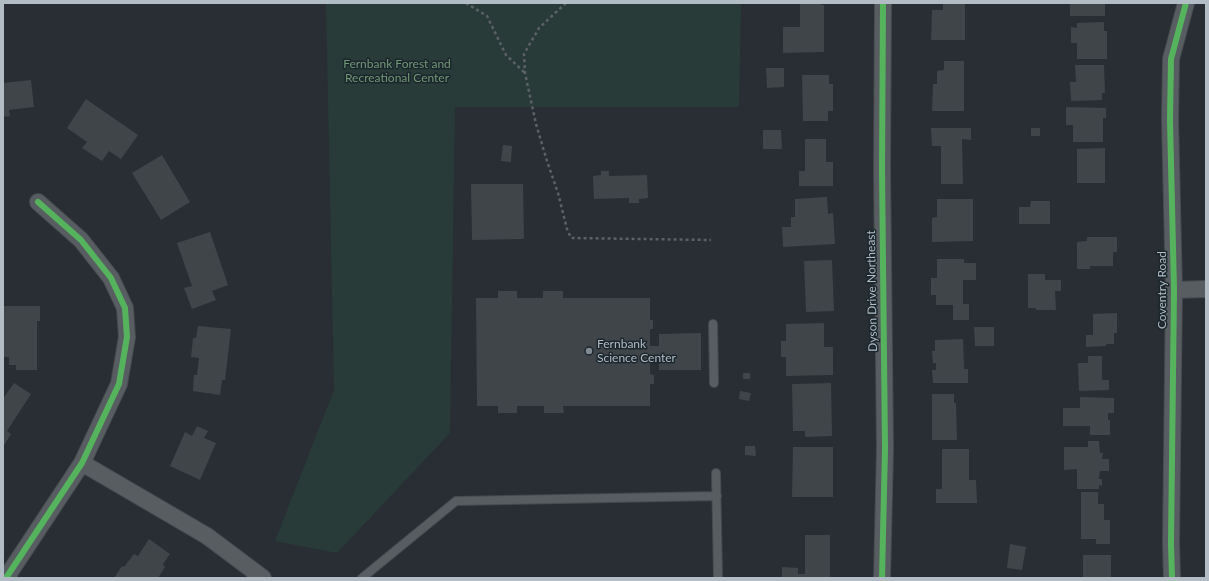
<!DOCTYPE html>
<html>
<head>
<meta charset="utf-8">
<style>
	body { margin:0 }
	#map { position:relative; width:1209px; height:581px; overflow:hidden; background:#282e33; font-family:Lato,sans-serif }
	canvas { display:block }
	.frame { position:absolute; inset:0; border:4px solid #b1bcc5; pointer-events:none }
</style>
</head>
<body>
<div id="map">
<canvas width="1209" height="581"></canvas>
<div class="frame"></div>
</div>
<script>
const context = document.querySelector('canvas').getContext('2d');
context.lineJoin = 'round';
function fill(path, color) {
  context.fillStyle = color;
  context.fill(path, 'evenodd');
}
function stroke(path, color, width, dash) {
  context.strokeStyle = color;
  context.lineWidth = width;
  context.lineCap = dash ? 'butt' : 'round';
  context.setLineDash(dash || []);
  context.stroke(path);
}
function drawText(font, color, halo, rows, align = 'center') {
  context.font = font + ' Lato,sans-serif';
  context.lineWidth = 3;
  context.setLineDash([]);
  context.textBaseline = 'middle';
  context.strokeStyle = halo;
  context.fillStyle = color;
  for (const [text, x, y, turn = 0] of rows) {
    context.save();
    context.translate(x, y);
    context.rotate((+turn || 0) * Math.PI / 180);
    context.textAlign = isNaN(turn) ? turn : align;
    if (halo) context.strokeText(text, 0, 0);
    context.fillText(text, 0, 0);
    context.restore();
  }
}
fill(new Path2D(`
	M326,3H741L739,107H455L450,433L337,553L275,541L334,390Z`), '#283b39');
fill(new Path2D(`
	M800,3H821V5H824V52L783,53V27H800Z
	M943,3H965V40H931L932,10H943Z
	M1070,3H1105V16H1070Z
	M1104,22V31H1107V59H1077V43H1071V27L1077,28V23Z
	M944,61H964V111H932L933,84H937V71L944,70Z
	M1075,65H1104L1105,93H1102V100L1071,101L1070,82H1076Z
	M766,68H784V87L767,88Z
	M802,75H829V84H833V111H828V121H803Z
	M31,80L34,107L9,110L10,116L3,117V83Z
	M86,99L138,135L121,159L109,151L102,161L82,148L87,142L67,128Z
	M1066,107L1106,108V118H1103V142H1073V125H1066Z
	M931,128H971V140L962,139L963,184H941V146H932Z
	M1031,128H1040V136H1031Z
	M763,130H781L782,149H763Z
	M805,139H826V162H833V186H799V171H805Z
	M503,145L512,146L511,162L501,161Z
	M1105,148V183H1077V149Z
	M162,155L190,202L161,220L132,173Z
	M601,171H609V176L647,175L648,198L639,199V203H629V198L594,199L593,176L601,175Z
	M471,184H523L524,239L472,240Z
	M825,197H827L828,214L833,213L835,244L783,247L782,227H791V217H795V199Z
	M937,199H973V241L932,242V218L937,217Z
	M1031,201H1050V224H1019V207H1030Z
	M210,232L228,285L212,291L216,300L192,309L184,288L192,286L177,243Z
	M1087,237H1117V252H1113V266H1090V269H1077V242L1087,241Z
	M937,259H964V263H976V280H963V304H969V320H953V305H936V295H931V278H937Z
	M832,260L834,311L806,312L804,261Z
	M1028,274H1045V280H1061V291H1055L1056,310H1036V308H1028Z
	M498,291H517V298H543V291H563V298H650V320H653V329H650V346H659V334L701,333V370H659V357H650V374L654,375V384H650V406H563L564,413H544V406H517V413H498V406H477L476,298H498Z
	M3,306H40V321H37V370H16V365H9V357H3Z
	M1117,313V333H1114V344H1106V346L1086,347V335H1093V314Z
	M824,323V347H833V375L786,376V357H781V341H786V324Z
	M198,326L231,329L225,380H222L220,395L193,391L194,375H197L199,358L191,357L193,338H196Z
	M974,327H994V346H975Z
	M963,339L964,369H968V383H933L932,370H936V363H933L932,351H935V340Z
	M1088,356H1102V380H1109V390L1079,391L1078,363H1088Z
	M743,373H750V379H743Z
	M14,383L31,394L7,431L11,434L3,447V396L4,397Z
	M831,383L832,436L805,437V431H793L792,384Z
	M740,391L751,393L749,401L739,399Z
	M932,394H954V403H956L957,440H932Z
	M1080,397L1114,398V413H1108V420H1110V435H1090V426H1063V408H1080Z
	M197,426L208,431L204,438L216,443L200,480L170,466L185,432L192,436Z
	M1088,441H1099L1100,453H1103L1102,459H1109V471H1100L1099,479H1102V486L1099,485V489H1077V469L1064,470V447H1088Z
	M745,446H755L756,456L745,455Z
	M793,447H833V497H792Z
	M942,449H969V480H976L977,503H936V489H942Z
	M1081,492H1098V504H1104V520H1110V544H1096V539H1081Z
	M805,535H830V578H782V567L798,568V574H805Z
	M149,539L170,554L163,564L165,567L158,578H114L122,566L124,567L134,554L138,556Z
	M1010,544L1026,547L1022,570L1007,568Z
	M1083,555H1111V578H1083Z`), '#40454a');
const service = new Path2D(`
	M713,324L714,383
	M716,473L718,578
	M362,578L456,501L717,496`);
const minor = new Path2D(`
	M1174,290L1206,289
	M82,463L207,536L263,578
	M6,578L82,463L119,384L127,337L125,308L111,278L81,240L38,202
	M882,578L885,449L882,169L883,3
	M1172,578L1171,543L1174,290L1170,120L1171,59L1186,3`);
stroke(service, '#464a4e', 10);
stroke(minor, '#464a4e', 18);
stroke(new Path2D(`
	M466,3L487,16L506,55L525,73
	M566,3L539,28L524,54L525,73L536,124L547,161L558,193L567,229L571,238L711,240`), '#5b6166', 2.5, [3, 3]);
stroke(service, '#575d61', 8);
stroke(minor, '#575d61', 16);
stroke(new Path2D(`
	M6,578L82,463L119,384L127,337L125,308L111,278L81,240L38,202
	M882,578L885,449L882,169L883,3
	M1172,578L1171,543L1174,290L1170,120L1171,59L1186,3`), '#56b35d', 6);
for (const [x, y, r, color] of [
	[589,351,4,"#818a92"]
]) {
  const dot = new Path2D();
  dot.arc(x, y, r, 0, 2 * Math.PI);
  context.fillStyle = color;
  context.fill(dot);
  stroke(dot, '#1b262d', 1.5);
}
drawText('12px', '#719974', '#1b262d', [
	["Fernbank Forest and",397,64],
	["Recreational Center",397,78]
]);
drawText('12px', '#b1bcc5', '#1b262d', [
	["Coventry Road",1162,290,-90],
	["Dyson Drive Northeast",872,291,-91]
]);
drawText('12px', '#b1bcc5', '#1b262d', [
	["Fernbank",597,344],
	["Science Center",597,358]
], 'left');
</script>
</body>
</html>
